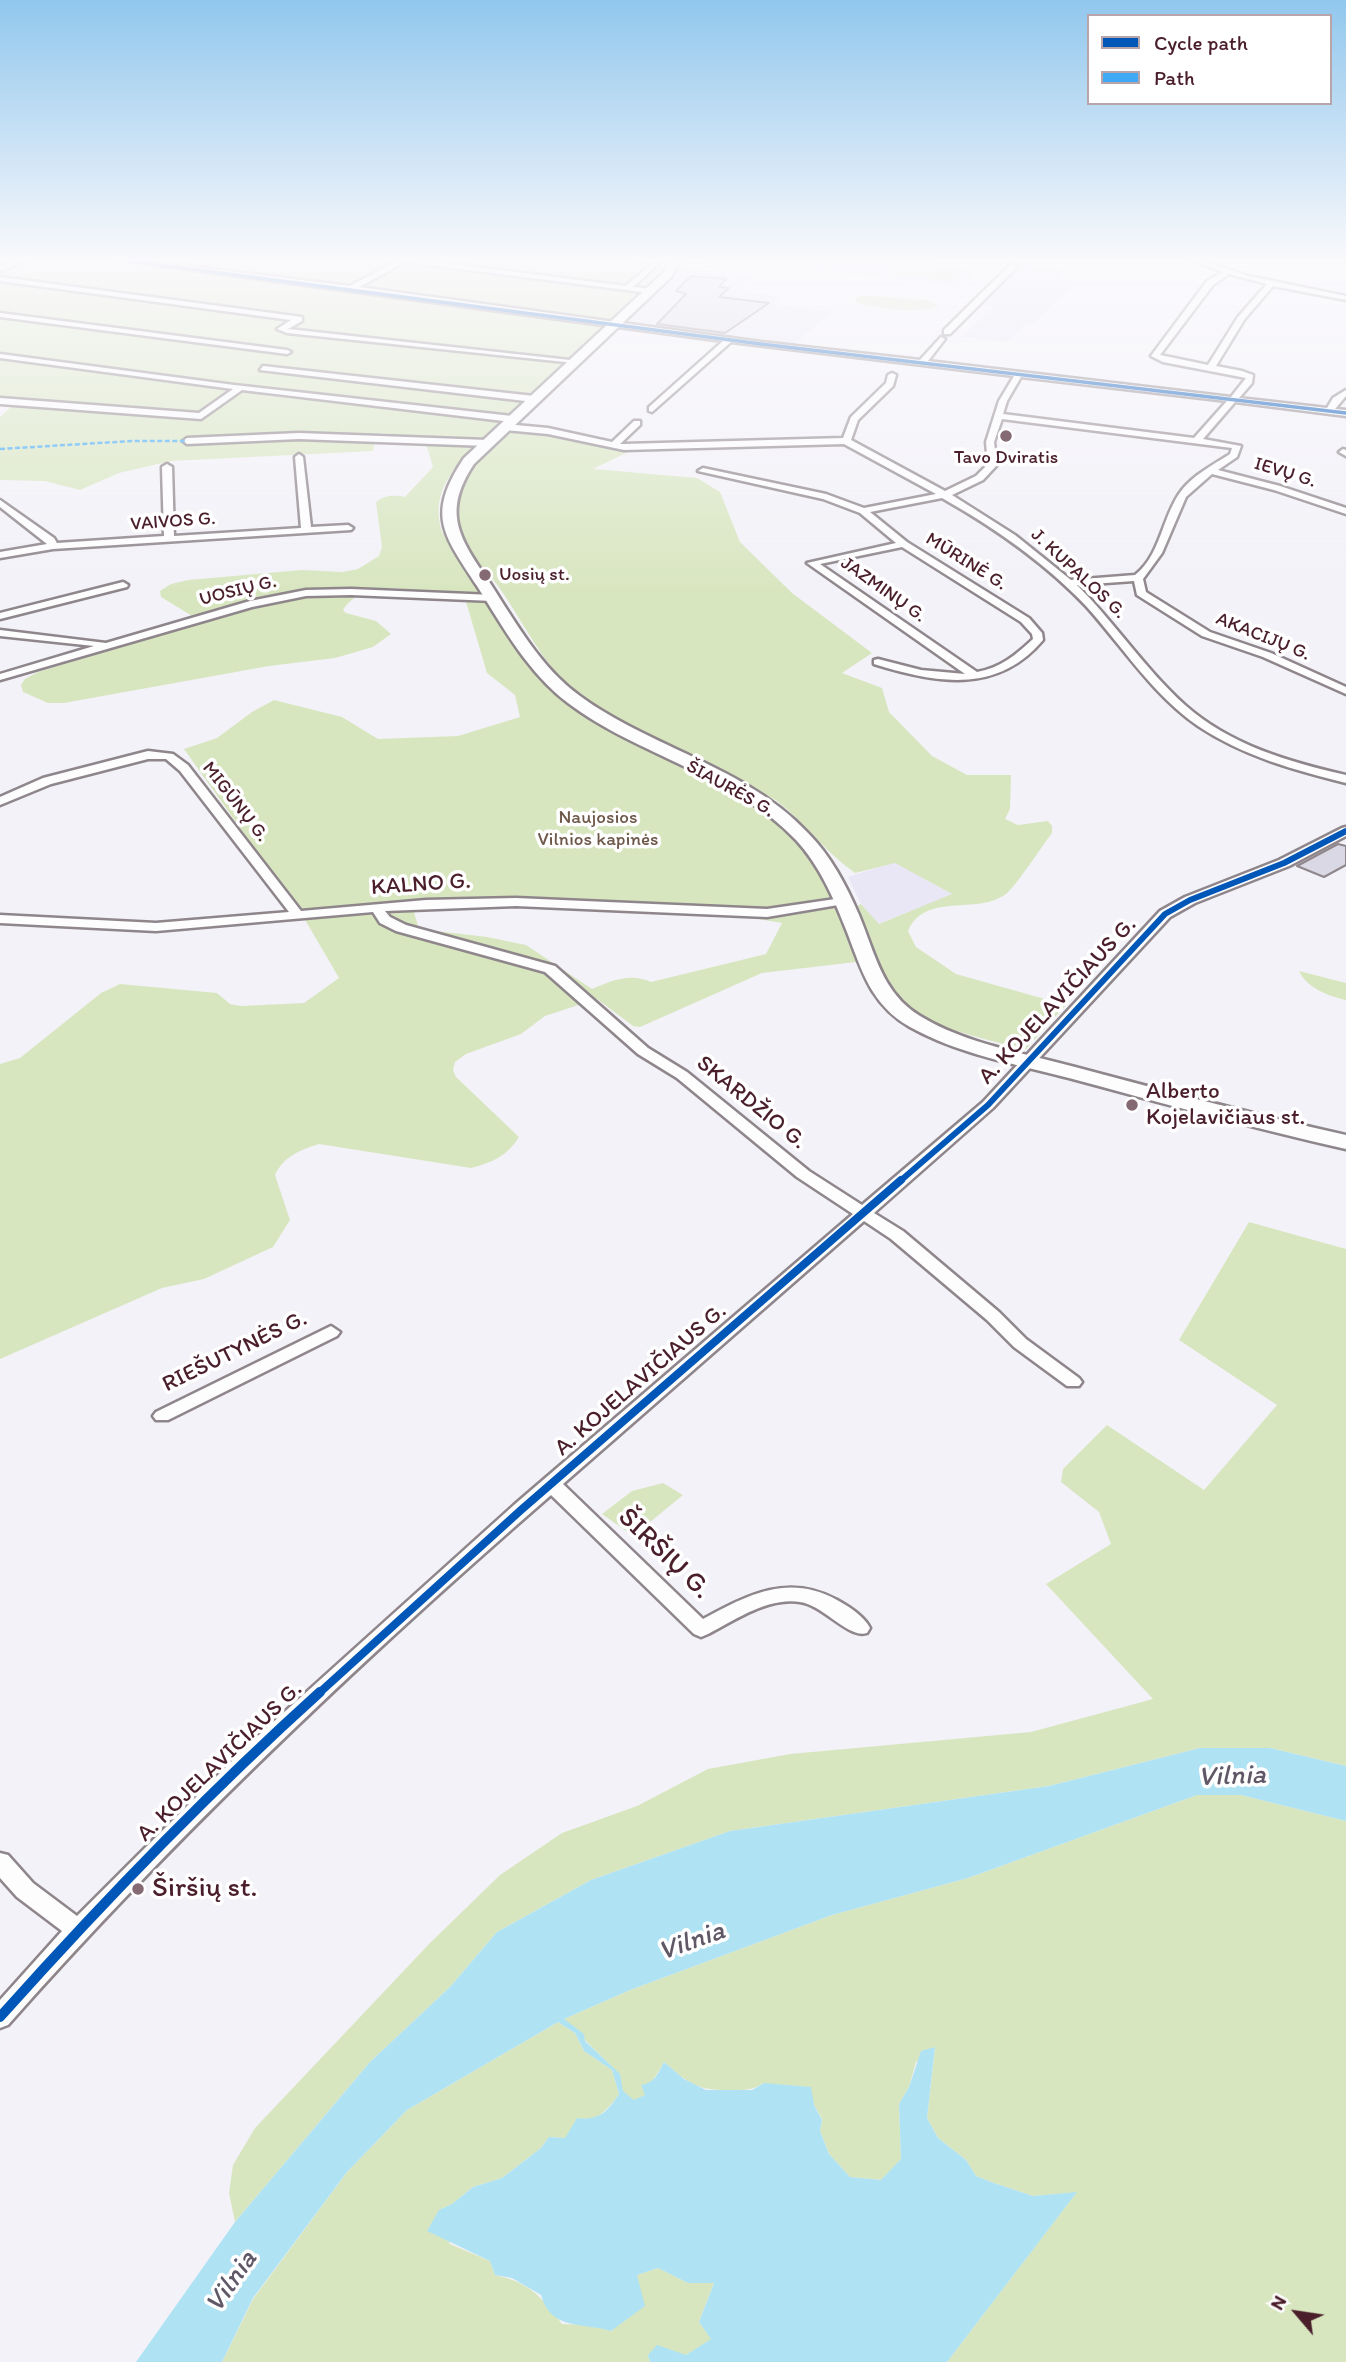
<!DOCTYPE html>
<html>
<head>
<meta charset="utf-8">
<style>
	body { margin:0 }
	#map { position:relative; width:1346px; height:2362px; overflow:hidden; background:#f3f2f8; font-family:Itim,sans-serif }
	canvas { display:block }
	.legend { position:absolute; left:1087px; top:14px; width:245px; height:91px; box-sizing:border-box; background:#fff; border:2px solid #b7a5aa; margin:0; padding:9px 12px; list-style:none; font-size:21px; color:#4a1f2b }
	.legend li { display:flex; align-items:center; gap:14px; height:35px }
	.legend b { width:35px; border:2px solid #b7a5aa }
	.north { position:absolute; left:1262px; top:2278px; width:70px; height:70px; -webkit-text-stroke:5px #fff; paint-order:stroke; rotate:299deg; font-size:19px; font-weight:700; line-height:28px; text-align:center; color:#4a1f2b }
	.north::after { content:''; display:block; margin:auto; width:24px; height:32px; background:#4a1f2b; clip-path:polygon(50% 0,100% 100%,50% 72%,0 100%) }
</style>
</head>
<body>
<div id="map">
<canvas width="1346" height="2362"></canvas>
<ul class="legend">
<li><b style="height:9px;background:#0057b8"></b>Cycle path</li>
<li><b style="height:9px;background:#3fa9f5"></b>Path</li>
</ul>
<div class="north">N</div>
</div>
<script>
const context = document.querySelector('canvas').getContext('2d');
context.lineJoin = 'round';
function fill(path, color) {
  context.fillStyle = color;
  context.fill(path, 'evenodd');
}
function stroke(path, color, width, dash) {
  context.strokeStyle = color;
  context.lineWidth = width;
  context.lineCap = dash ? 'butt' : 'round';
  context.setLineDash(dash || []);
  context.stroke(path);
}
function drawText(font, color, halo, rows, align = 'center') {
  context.font = font + ' Itim,sans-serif';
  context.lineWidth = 7;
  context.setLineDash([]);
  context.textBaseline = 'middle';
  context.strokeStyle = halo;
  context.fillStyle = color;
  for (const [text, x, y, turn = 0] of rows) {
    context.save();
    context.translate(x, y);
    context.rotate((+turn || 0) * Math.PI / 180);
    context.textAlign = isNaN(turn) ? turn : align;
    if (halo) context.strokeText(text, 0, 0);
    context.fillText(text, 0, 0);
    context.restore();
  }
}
fill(new Path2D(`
	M704,260H933L929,263L977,272L960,287L789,267L759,268L760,266Z
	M1013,263L1068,270L1060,279L1077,282L1033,324L1026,323L1008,342L961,337L994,307L983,305L1002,288L995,286L1012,270Z
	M680,268L756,275L741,291L779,296L773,304L832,312L788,349L617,327Z
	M895,862L953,895L878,924L861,904L848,877Z`), '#e9e7f5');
fill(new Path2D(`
	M0,260H664L662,269L646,287L453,471C439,491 435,508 442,532L512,640L595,721L747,800L771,817L796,839L812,857L839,906L856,962L762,973L640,1027L633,1026L597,999L545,1016L521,1034L466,1054L455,1062L453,1070L456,1077L519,1137C508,1155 492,1163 471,1168L319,1144C300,1150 284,1156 275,1175L290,1220L273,1247L204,1279L162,1288L0,1359V1064L20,1058L101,993L120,984L217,993L230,1004L241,1006L304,1003L339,978L304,918L184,749L217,738L252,712L274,700L342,717L378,739L458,736L520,717L515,695L487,673L464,595C444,593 386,585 369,589C361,592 347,602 343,610L346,613L376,621L391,634L373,647L335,658L269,666L64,703H48L23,692L21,685L25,679L38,672L202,622L161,597L160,591L171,584L188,580L302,570L343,572L358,569L379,556L382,547L376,502C385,495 394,495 405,497L433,467L424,437L380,433L375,440L373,451L171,461L119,473L80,490L45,481L0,480V417L13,405L0,403ZM482,905L557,906L747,917L782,923L766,954L651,982C630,973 613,980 592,989L526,945L487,937L419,929L413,909Z
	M901,265H904L959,270L949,280L891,274Z
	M862,295L926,300L938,305C926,315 866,309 854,300Z
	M510,428L563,435L630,451L593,469L697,478L720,492L740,542L792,593L872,653L842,673L882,688L889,712L932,756L967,775H1011L1010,809L1005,819L1018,825L1048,821L1052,826V833C1042,846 1016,886 1006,894C976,916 926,891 908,931L916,947L956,974L1066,1005L1025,1050C985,1038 917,1027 892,992C875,967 867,934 857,906L861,904L879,924L952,894L895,863L855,873C826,853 805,823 777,801C737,778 695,759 654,738C626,724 596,711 572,689C540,660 523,621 498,586C487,571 471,557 462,540C440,492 479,459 510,428Z
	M1299,971L1346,983V1000C1328,996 1307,988 1299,971Z
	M1249,1222L1346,1249V1766L1270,1748H1200L1049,1786L730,1831L591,1880L497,1932L450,1987L370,2062L235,2222L229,2193L233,2165L255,2128L430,1943L500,1875L562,1833L637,1806L708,1769L790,1754L1031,1732L1153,1699L1046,1584L1111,1544L1099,1512L1061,1482L1063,1469L1107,1425L1204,1490L1277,1405L1179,1340Z
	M663,1483L683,1495L633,1536L602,1514L632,1491Z
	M1197,1795H1241L1346,1821V2362H947L1076,2193L1033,2196L991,2182L976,2176L966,2160L938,2138L927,2118L935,2048L916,2062L909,2087L899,2104L901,2159L882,2180L850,2177L829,2154L820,2131L822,2119L814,2105L764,2083C753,2090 746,2090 733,2090C698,2091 690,2085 664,2062C658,2075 649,2082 645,2095L634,2101L623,2092L619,2074L564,2019L630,1990L832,1915L968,1878Z
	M558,2022L575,2033L584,2051L612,2070L619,2094C605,2116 586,2123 565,2138L549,2137L541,2148L502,2178L473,2187L452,2204L439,2210L450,2244L490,2261L495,2275C529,2282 542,2297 562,2324L591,2325L612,2331L637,2275L658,2268L688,2283H714L699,2322L712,2339L686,2355H648L650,2362H222L253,2299L347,2172L407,2110Z`), '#d8e6c0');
fill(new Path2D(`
	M1200,1748H1270L1346,1766V1821L1241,1795H1197L968,1878L832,1915L630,1990L564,2019L584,2034L585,2041L620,2074L623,2091L634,2100L645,2095L641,2085C655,2083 658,2073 664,2062L684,2079L706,2090H752L764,2083L811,2087L814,2105L822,2120L820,2131L829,2154L850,2177L881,2180L901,2159L899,2104L909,2087L921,2051L935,2047L927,2118L938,2138L966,2160L976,2176L991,2182L1033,2196L1077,2192L947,2362H650L648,2355L657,2345L686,2355L711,2339L699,2322L714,2283H688L658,2268L637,2275L645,2306L611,2331C582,2322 551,2331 541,2295L512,2278L495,2275L490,2261L427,2231L439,2210L452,2204L473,2187L502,2178L541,2148L549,2137L565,2138L577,2118C599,2121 608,2111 619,2094L612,2070L584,2051L575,2033L558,2022L407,2110L347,2172L253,2298L222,2362H136L235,2222L370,2062L450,1987L497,1932L591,1880L730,1831L1049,1786Z`), '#afe3f4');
const building = new Path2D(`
	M691,276L726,279L719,287L729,288L719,297L769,303L725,333L657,324L686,294L676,291Z
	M1338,844L1346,846V865L1324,877L1297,866Z`);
fill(building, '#d9d8e4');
stroke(building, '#8e868b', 2);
const street = new Path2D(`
	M17,260H27L0,271V266Z
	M118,260H138L350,286L399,260H418L626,286L653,263L638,260H663L633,287L653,289L650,293L405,262L359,287L761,342L920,360L941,337L945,339L928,361L1231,397L1246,378L1163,362L1151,356L1207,281L1223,272L1193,260H1202L1248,276L1346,296V300L1273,286L1244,320L1216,366L1242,371L1253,375L1252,383L1239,398L1327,408L1333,398L1346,390V396L1335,409L1346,410V416L1235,402L1203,439L1241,446L1237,457L1218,470L1280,486L1346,508V514L1274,490L1212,474L1186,497L1162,553L1143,579L1146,592L1210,632L1271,653L1346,687V694L1263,657L1202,636L1137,595L1134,581L1077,585C1115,623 1145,669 1185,705C1230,745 1289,762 1346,775V783C1294,770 1243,756 1198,726C1153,695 1122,646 1086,606C1044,562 995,528 942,498L870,512L907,542L1029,618L1042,633L1043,640C997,695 935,683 874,664V660L878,659L921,670L965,674L807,563L896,543L860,513L823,499L698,471L703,468L826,494L864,508L936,494L844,444L624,450L548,434L505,430L501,427L505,424L548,428L612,442L634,421H640V425L620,444H624L843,438L851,417L886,383L888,375L892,373L896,375L893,386L858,420L851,440L945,491L976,476L988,464L986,442L999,401L1014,376L731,342L652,412L649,411V407L723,341ZM1229,274L1267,284L1238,317L1208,365L1160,355L1213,285ZM1021,377L1227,401L1194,438L1003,414L1007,401ZM1002,419L1232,448L1230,454C1213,465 1191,476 1179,494C1162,519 1160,556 1135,575L1071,580L1015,535L952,495L983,480L997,465L994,442ZM902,547L1021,622L1032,634L1033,639C1016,655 1000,668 977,672L820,564Z
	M1010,265L1017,267L950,334H944V330Z
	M0,277L302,317V321L288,329L579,361L575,363L287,333L277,329L291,320L0,281Z
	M0,313L287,350L291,352L287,354L0,317Z
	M0,354L234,385L512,416L516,419L512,422L242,390L201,419L0,404V398L199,413L233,389L0,358Z
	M263,366L534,396L538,399L534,402L260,370Z
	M299,433L487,440L491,443L487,446L299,439L187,444L183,441L187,438Z
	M1343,449L1346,450V456L1339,452Z
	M299,454L303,457L311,527L348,525L353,528L351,530L53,549L0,558V552L47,544L0,507V500L54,538L57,543L164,536L162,467L167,464L172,467L174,536L301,528L295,457Z
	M123,582L128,585L127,587L0,619V613Z
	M351,589L493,595L498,598L493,601L351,595L306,596L252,607L0,680V674L94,646L0,636V630L106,643L250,601L306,590Z
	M148,751L173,754L188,765L301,911L426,900L516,898L767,909L849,897V903L844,904L767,917L516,906L385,911L390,917L406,925L555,966L648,1048L687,1072L809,1171L862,1205L983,1102L1160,911L1185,897L1279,860L1342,828L1346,827V836L1289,866L1195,903L1170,917L993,1108L874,1213L903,1231L999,1312L1026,1339L1079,1378L1082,1382L1079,1386H1067L1014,1347L987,1320L891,1239L864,1221L563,1484L703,1619C748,1595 788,1573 837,1600C848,1606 864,1616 870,1628L867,1633C849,1639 823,1605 800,1602C768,1597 735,1620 708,1634L701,1637L694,1634L551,1495C360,1661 176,1835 8,2025L0,2028V2000L62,1931L17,1897L0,1878V1853L8,1855L33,1883L77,1916L250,1743L514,1505L853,1214L797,1177L677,1078L638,1054L545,972L396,931L380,923L373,912L156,931L0,923V915L156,923L289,912L180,771L166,759H148L51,784L0,805V797L43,778Z
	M331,1326L340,1332L337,1336L168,1420H156L153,1416L156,1412Z`);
const secondary = new Path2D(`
	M670,260H680L671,277L474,464C441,513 460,539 490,583C516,623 541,668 580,696C651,748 747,767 808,833C831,856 846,885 859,915C875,953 882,993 920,1016C966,1044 1024,1053 1075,1067C1165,1091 1255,1115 1346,1135V1149C1253,1128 1161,1103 1069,1078C1016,1064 958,1054 910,1027C871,1005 862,971 847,932C834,899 820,866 796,840C734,774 638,756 568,703C528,673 503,627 477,586C443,534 426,515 464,458L663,273Z`);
stroke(street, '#8e868b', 5);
stroke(secondary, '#8e868b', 5);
fill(street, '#fdfdfe');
fill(secondary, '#fdfdfe');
stroke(new Path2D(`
	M0,449L132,441H187`), '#3fa9f5', 2.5, [5, 2.5]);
stroke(new Path2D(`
	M122,260L761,344L1346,413`), '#0057b8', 3.5);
stroke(new Path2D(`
	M899,1182L988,1105L1165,914L1190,900L1284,863L1346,831`), '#0057b8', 6);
stroke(new Path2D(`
	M318,1694L521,1510L901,1180`), '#0057b8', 8);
stroke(new Path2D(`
	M0,2017C101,1904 207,1794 320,1692`), '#0057b8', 10);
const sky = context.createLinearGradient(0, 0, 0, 590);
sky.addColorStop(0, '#91c7ed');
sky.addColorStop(0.44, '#faf9fc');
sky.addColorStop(1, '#faf9fc00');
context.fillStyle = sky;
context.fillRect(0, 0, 1346, 590);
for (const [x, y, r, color] of [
	[1006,436,7,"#856973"],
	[485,575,7,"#856973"],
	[1132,1105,7,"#856973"],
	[138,1889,7,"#856973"]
]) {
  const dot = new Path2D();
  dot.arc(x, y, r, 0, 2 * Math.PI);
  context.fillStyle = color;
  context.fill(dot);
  stroke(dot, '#fff', 2.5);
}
drawText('19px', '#4a1f2b', '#fff', [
	["Tavo Dviratis",1006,458],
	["Uosių st.",499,575,"left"]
]);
drawText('19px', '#4a1f2b', '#fff', [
	["IEVŲ G.",1285,473,17],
	["VAIVOS G.",173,522,-4],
	["MŪRINĖ G.",966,562,32],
	["J. KUPALOS G.",1078,574,43],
	["JAZMINŲ G.",883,590,35],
	["UOSIŲ G.",238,591,-14],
	["AKACIJŲ G.",1263,637,22],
	["ŠIAURĖS G.",730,789,29],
	["MIGŪNŲ G.",235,802,52]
]);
drawText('19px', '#6e584a', '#fff', [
	["Naujosios",598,818],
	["Vilnios kapinės",598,840]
]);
drawText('23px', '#4a1f2b', '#fff', [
	["KALNO G.",421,885,-4],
	["A. KOJELAVIČIAUS G.",1058,1001,-47],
	["SKARDŽIO G.",751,1103,39],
	["RIEŠUTYNĖS G.",235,1352,-26],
	["A. KOJELAVIČIAUS G.",641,1380,-41],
	["A. KOJELAVIČIAUS G.",220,1762,-44]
]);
drawText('23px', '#4a1f2b', '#fff', [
	["Alberto",1146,1092],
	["Kojelavičiaus st.",1146,1118]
], 'left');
drawText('28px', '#4a1f2b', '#fff', [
	["ŠIRŠIŲ G.",664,1554,44]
]);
drawText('italic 28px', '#605867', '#fff', [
	["Vilnia",1232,1777,-2],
	["Vilnia",692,1942,-20],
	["Vilnia",232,2282,-55]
]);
drawText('28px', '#4a1f2b', '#fff', [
	["Širšių st.",152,1889]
], 'left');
</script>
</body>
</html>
